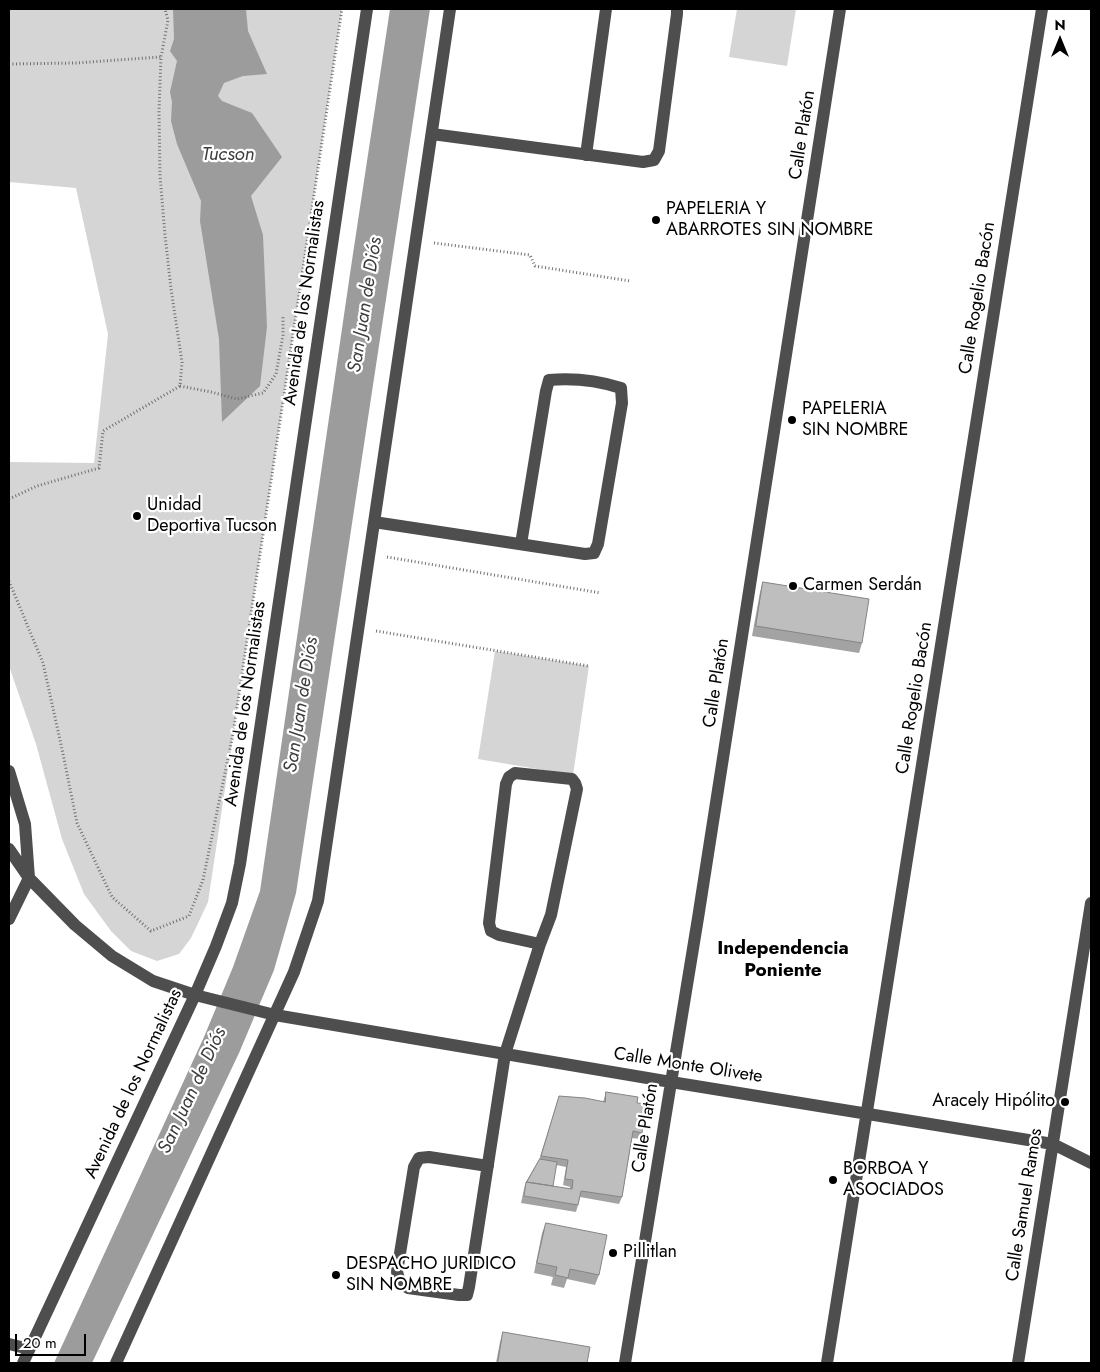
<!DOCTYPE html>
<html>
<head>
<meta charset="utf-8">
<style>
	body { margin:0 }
	#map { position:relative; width:1100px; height:1372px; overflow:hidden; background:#fff; font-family:Jost,sans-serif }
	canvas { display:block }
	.frame { position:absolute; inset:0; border:10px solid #000; pointer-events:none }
	.north { position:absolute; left:1035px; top:15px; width:50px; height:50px; -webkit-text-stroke:4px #fff; paint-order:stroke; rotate:0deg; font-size:14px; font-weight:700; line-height:20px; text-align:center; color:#000 }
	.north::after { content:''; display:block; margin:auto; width:18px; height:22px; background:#000; clip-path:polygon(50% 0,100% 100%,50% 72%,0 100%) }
	.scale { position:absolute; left:15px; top:1334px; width:71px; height:22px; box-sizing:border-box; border:2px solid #000; border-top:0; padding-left:6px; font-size:15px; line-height:18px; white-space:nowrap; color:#000; -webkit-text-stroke:4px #fff; paint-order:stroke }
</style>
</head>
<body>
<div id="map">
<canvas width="1100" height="1372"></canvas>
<div class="frame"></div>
<div class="north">N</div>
<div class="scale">20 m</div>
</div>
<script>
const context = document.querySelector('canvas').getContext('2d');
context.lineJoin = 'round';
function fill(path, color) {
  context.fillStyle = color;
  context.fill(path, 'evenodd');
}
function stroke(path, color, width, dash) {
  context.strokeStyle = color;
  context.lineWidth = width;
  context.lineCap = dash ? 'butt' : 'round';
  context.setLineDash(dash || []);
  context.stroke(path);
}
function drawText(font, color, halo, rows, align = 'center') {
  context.font = font + ' Jost,sans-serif';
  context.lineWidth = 4.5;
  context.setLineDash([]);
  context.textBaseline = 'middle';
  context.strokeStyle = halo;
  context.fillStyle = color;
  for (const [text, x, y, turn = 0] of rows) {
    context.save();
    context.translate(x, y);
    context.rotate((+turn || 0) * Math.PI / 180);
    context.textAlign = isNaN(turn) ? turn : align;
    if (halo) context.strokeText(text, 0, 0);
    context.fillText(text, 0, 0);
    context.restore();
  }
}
fill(new Path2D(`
	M9,9H342L208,902L191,938L179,954L157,961L131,951L111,931L84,894L62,839L36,744L9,666V462L94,463L108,334L76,188L9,182Z
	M737,9H796L787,66L729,57Z
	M495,651L589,666L573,775L478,759Z`), '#d5d5d5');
fill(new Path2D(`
	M173,9H246L248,31L267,74L243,76L224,83L218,96L222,101L252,113L282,157L251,196L263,235L267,327L260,386L222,422L219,339L200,221L201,201L177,144L171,121L172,102L170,92L177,61L170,51L174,39Z
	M390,9H430L296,893L274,970L239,1053L92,1363H54L204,1037L233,967L260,891L351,267Z`), '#9c9c9c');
stroke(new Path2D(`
	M9,64L76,63L161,57
	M434,243L530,255L535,266L630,281
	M180,386L211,392L237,399L263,393L276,374L283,335V316
	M9,499L37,486L99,468L103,431L180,386L182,362L171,289L165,235L160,176L159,111L161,57L168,20L165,9
	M387,557L601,593
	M9,581L43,663L62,749L77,823L112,897L151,931L189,916L203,880L233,734L342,9
	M376,631L589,666`), '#707070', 3, [1, 2.5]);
stroke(new Path2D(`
	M432,134L643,162L654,160L659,151L677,14V9
	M586,155L606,9
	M374,522L585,554L594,553L598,544L622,403L621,388C599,381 572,378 549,380L546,391L521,544
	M9,771L25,824L29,878
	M9,849L29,878L75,925L112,956L153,981L195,995L275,1015L671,1082L1053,1144L1091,1163
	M9,919L29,878
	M488,1166L429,1157L419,1158L414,1167L397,1272L400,1282L408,1288L459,1295H467L469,1287L505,1054L540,944L551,915L577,789L575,783L572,779L515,773L509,777L506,784L489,923L491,931L499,935L540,944
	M9,1344L29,1349
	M23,1363L195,995L216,946L232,903L240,864L367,9
	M116,1363L294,972L318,901L450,9
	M625,1363L698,918L840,9
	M827,1363L1042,9
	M1018,1363L1091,903`), '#4e4e4e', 12);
fill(new Path2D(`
	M763,582L862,643L859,653L752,636L760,592Z
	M606,1092L637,1103L642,1133L640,1139L632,1138L622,1197L619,1204L580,1197L578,1205L576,1212L521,1203L524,1189L526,1182L539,1160L559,1096L603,1102ZM556,1165L566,1167L563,1185L570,1187V1189L553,1186Z
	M546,1223L599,1275L595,1285L567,1279L564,1288L551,1285L553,1277L534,1273L542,1233Z
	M503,1332L587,1363H496L500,1342Z`), '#a3a3a3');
const building = new Path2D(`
	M763,582L869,599L862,643L756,626Z
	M606,1092L638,1097L637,1103L646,1104L642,1133L633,1131L622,1197L581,1191L578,1205L524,1196L526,1182L572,1189L573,1180L565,1179L568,1160L541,1156L559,1096L585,1098L605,1102Z
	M540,1159L557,1162L553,1186L527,1182Z
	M546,1223L607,1235L599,1275L570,1269L568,1278L555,1275L557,1267L537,1263Z
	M503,1332L590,1347L587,1363H498Z`);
fill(building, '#bebebe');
stroke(building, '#858585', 1);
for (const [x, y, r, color] of [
	[656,220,5,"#000"],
	[792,420,5,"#000"],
	[137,516,5,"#000"],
	[793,586,5,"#000"],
	[1065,1102,5,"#000"],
	[833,1180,5,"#000"],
	[613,1253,5,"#000"],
	[336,1275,5,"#000"]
]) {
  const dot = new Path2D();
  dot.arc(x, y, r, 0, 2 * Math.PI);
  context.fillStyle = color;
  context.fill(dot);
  stroke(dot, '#fff', 2);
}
drawText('18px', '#000', '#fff', [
	["Calle Platón",803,135,-81],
	["Calle Rogelio Bacón",978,298,-81],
	["Avenida de los Normalistas",305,303,-82],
	["Calle Platón",717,683,-81],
	["Calle Rogelio Bacón",915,698,-81],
	["Avenida de los Normalistas",246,704,-82],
	["Calle Monte Olivete",688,1066,9],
	["Avenida de los Normalistas",134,1084,-65],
	["Calle Platón",646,1128,-81],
	["Calle Samuel Ramos",1025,1205,-81]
]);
drawText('18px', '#000', '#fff', [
	["PAPELERIA Y",666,210],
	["ABARROTES SIN NOMBRE",666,231],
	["PAPELERIA",802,410],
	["SIN NOMBRE",802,431],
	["Unidad",147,506],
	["Deportiva Tucson",147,527],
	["Carmen Serdán",803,586],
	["Aracely Hipólito",1055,1102,"right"],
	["BORBOA Y",843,1170],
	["ASOCIADOS",843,1191],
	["Pillitlan",623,1253],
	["DESPACHO JURIDICO",346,1265],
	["SIN NOMBRE",346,1286]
], 'left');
drawText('italic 19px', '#3d3d3d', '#fff', [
	["Tucson",228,155],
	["San Juan de Diós",366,305,-81],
	["San Juan de Diós",302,705,-81],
	["San Juan de Diós",193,1091,-65]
]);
drawText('bold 19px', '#000', '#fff', [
	["Independencia",783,949],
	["Poniente",783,971]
]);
</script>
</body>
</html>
